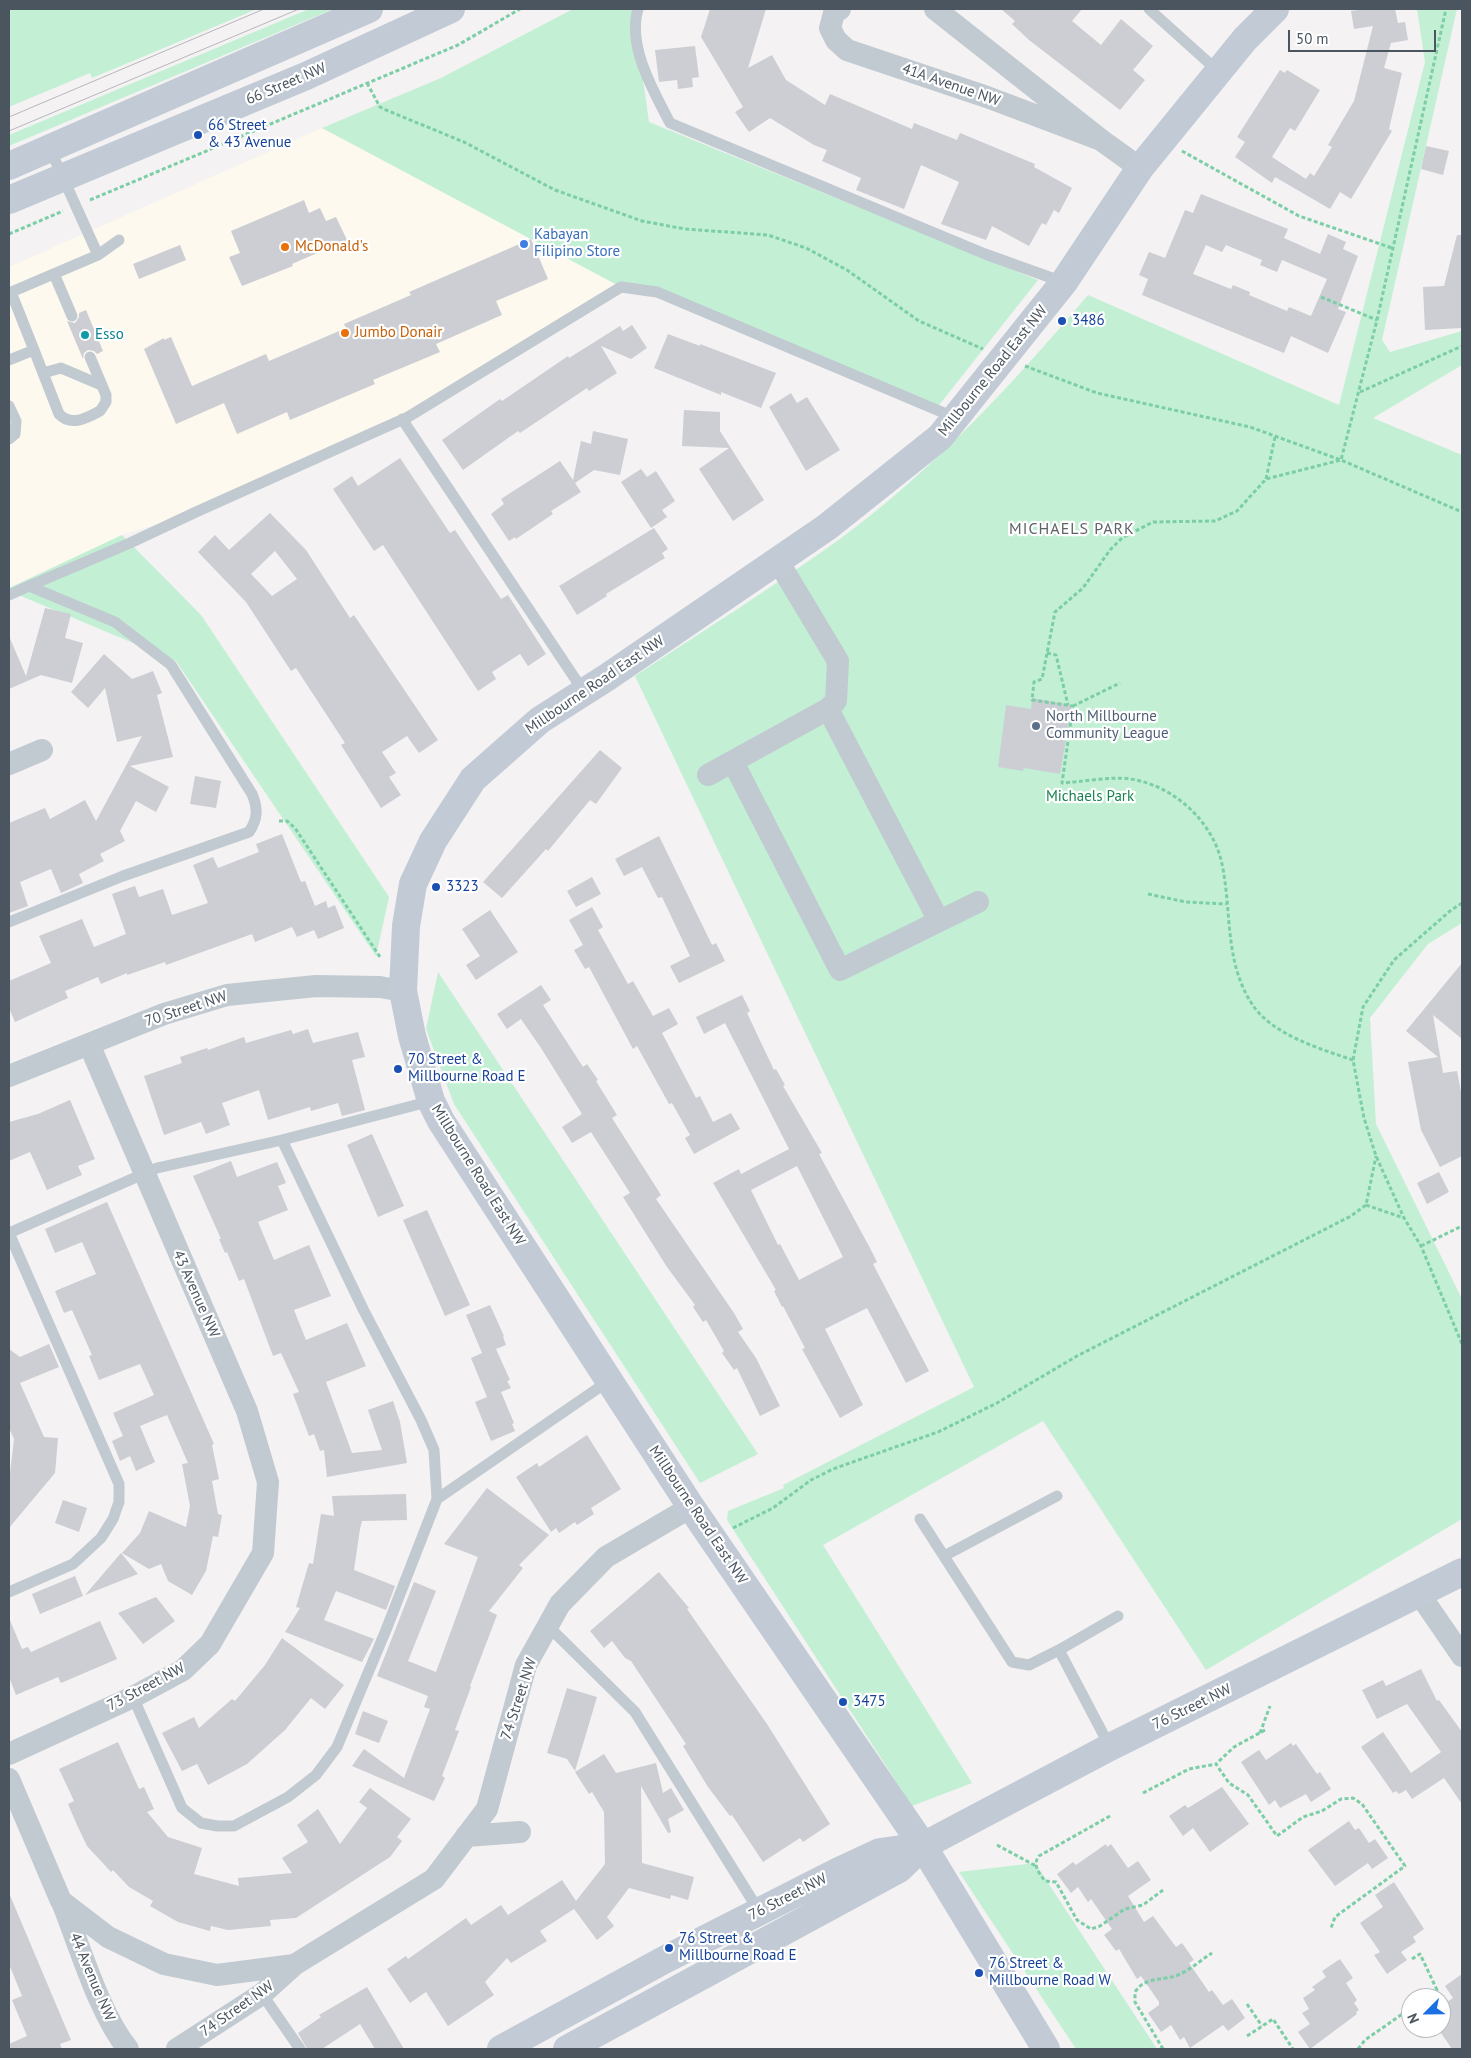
<!DOCTYPE html>
<html>
<head>
<meta charset="utf-8">
<style>
	body { margin:0 }
	#map { position:relative; width:1471px; height:2058px; overflow:hidden; background:#f4f2f2; font-family:"PT Sans",sans-serif }
	canvas { display:block }
	.frame { position:absolute; inset:0; border:10px solid #4a5560; pointer-events:none }
	.north { position:absolute; left:1401px; top:1988px; width:50px; height:50px; box-sizing:border-box; background:#fff; border:1px solid #b7bbbf; border-radius:50%; rotate:247deg; font-size:14px; font-weight:700; line-height:20px; text-align:center; color:#4a5560 }
	.north::after { content:''; display:block; margin:auto; width:18px; height:22px; background:#1d70e3; clip-path:polygon(50% 0,100% 100%,50% 72%,0 100%) }
	.scale { position:absolute; left:1288px; top:30px; width:148px; height:22px; box-sizing:border-box; border:2px solid #4a5560; border-top:0; padding-left:6px; font-size:15px; line-height:18px; white-space:nowrap; color:#4a5560; -webkit-text-stroke:4px #fff; paint-order:stroke }
</style>
</head>
<body>
<div id="map">
<canvas width="1471" height="2058"></canvas>
<div class="frame"></div>
<div class="north">N</div>
<div class="scale">50 m</div>
</div>
<script>
const context = document.querySelector('canvas').getContext('2d');
context.lineJoin = 'round';
function fill(path, color) {
  context.fillStyle = color;
  context.fill(path, 'evenodd');
}
function stroke(path, color, width, dash) {
  context.strokeStyle = color;
  context.lineWidth = width;
  context.lineCap = dash ? 'butt' : 'round';
  context.setLineDash(dash || []);
  context.stroke(path);
}
function drawText(font, color, halo, rows, align = 'center') {
  context.font = font + ' "PT Sans",sans-serif';
  context.lineWidth = 4.5;
  context.setLineDash([]);
  context.textBaseline = 'middle';
  context.strokeStyle = halo;
  context.fillStyle = color;
  for (const [text, x, y, turn = 0] of rows) {
    context.save();
    context.translate(x, y);
    context.rotate((+turn || 0) * Math.PI / 180);
    context.textAlign = isNaN(turn) ? turn : align;
    if (halo) context.strokeText(text, 0, 0);
    context.fillText(text, 0, 0);
    context.restore();
  }
}
fill(new Path2D(`
	M322,128L621,287L408,417L196,512L122,535L9,588V267Z`), '#fdf9ee');
fill(new Path2D(`
	M9,9H257L92,78L90,73L9,107Z
	M309,9H333L9,146V135Z
	M573,9H633L649,122L1038,280L936,409L657,292L621,287L322,128L441,78Z
	M1417,9H1457L1382,340L1390,352L1462,331V365L1373,418L1462,455V923L1428,944L1370,1018L1376,1124L1462,1299V1519L1206,1670L1043,1421L823,1545L972,1783L912,1806L727,1520L728,1511L784,1488L783,1485L974,1387L635,676C703,631 773,587 840,539C933,470 1014,383 1088,295L1339,405L1425,62Z
	M122,535L201,615L389,897L376,956L176,661L9,591V588Z
	M438,972L758,1454L700,1483L454,1104L426,1029Z
	M1035,1863L1157,2049H1076L959,1872Z`), '#c3f0d5');
fill(new Path2D(`
	M710,9H766L748,68L772,55L786,80L825,105L830,94L912,129L914,123L957,140L960,133L1035,164L1034,167L1072,188L1059,213L1054,210L1046,225L1042,223L1029,246L992,226L986,240L941,224L959,182L921,165L904,209L856,190L861,178L822,161L827,150L814,145L770,118L749,132L735,112L743,107L701,37Z
	M1001,9H1082L1072,21L1101,45L1121,19L1153,46L1133,70L1145,80L1120,110L1029,40L1012,24L1015,21Z
	M1366,9H1395L1398,23L1405,22L1408,40L1391,43L1384,68L1402,73L1389,129L1392,131L1351,199L1340,192L1330,209L1275,177L1272,183L1235,157L1245,142L1237,137L1280,70L1285,73L1287,70L1320,90L1295,131L1290,128L1272,157L1306,179L1310,173L1314,176L1332,147L1328,145L1354,101L1373,26L1354,29L1351,11Z
	M695,46L699,77L692,78L693,87L678,89L677,80L659,82L655,50Z
	M1426,146L1449,151L1443,175L1421,169Z
	M1201,194L1288,229L1284,238L1320,254L1328,234L1346,242L1343,249L1358,256L1338,309L1346,312L1328,353L1291,336L1284,353L1142,295L1148,279L1139,275L1149,252L1165,258L1185,210L1193,213ZM1206,245L1222,252L1226,245L1262,260L1260,265L1277,272L1282,260L1327,279L1311,316L1289,307L1287,311L1249,295L1250,292L1233,285L1231,289L1193,274Z
	M304,200L309,213L320,208L326,221L336,217L347,240L292,264L293,266L242,286L229,257L240,253L231,231Z
	M1457,235H1462V328L1425,330L1423,287L1444,286Z
	M531,239L548,279L496,301L502,315L436,344L440,352L373,380L375,384L290,420L287,412L237,434L224,403L176,424L144,349L164,338V340L171,337L192,386L266,354L269,361L346,328L344,324L411,295L409,292Z
	M180,245L186,260L139,279L133,264Z
	M86,310L103,351L97,354L94,351L88,350L84,353L83,359L67,321L75,323L79,317V313Z
	M632,325L647,348L631,359L601,346L617,373L589,391L587,388L520,433L518,431L463,470L442,440L500,399L502,401L568,356L569,358L620,326L623,331Z
	M668,334L700,346V344L776,373L761,408L721,392V395L654,368Z
	M791,393L797,403L807,397L840,450L806,471L769,407Z
	M684,410L720,412V431L764,500L733,521L699,469L729,448L682,446Z
	M593,431L628,439L620,475L594,470L575,483L581,492L551,511L553,514L516,539L515,537L509,541L491,514L504,504L501,499L560,461L573,480L581,441L591,444Z
	M400,458L450,533L455,530L501,599L508,595L546,654L528,666L520,654L492,672L496,679L478,691L383,545L374,551L333,489L352,476L358,486Z
	M641,469L647,477L656,471L675,501L662,510L667,517L651,528L621,482Z
	M270,513L306,550L350,618L354,615L438,740L419,753L407,736L382,752L396,773L389,777L401,795L381,808L341,745L345,743L296,668L291,671L246,602L198,552L215,535L229,550ZM275,551L297,579L272,596L251,574Z
	M654,528L668,549L662,553L665,558L606,594L607,596L577,615L559,586Z
	M45,608L71,614L65,638L83,643L72,683L41,675L9,689V636L26,676Z
	M104,654L132,679L153,671L162,693L157,695L173,757L130,766L169,787L156,812L136,801L120,831L125,841L100,854L104,861L79,874L83,883L61,893L51,869L20,882L28,906L9,913V823L45,808L50,819L85,800L96,821L142,736L117,742L105,688L88,708L71,692Z
	M1032,698L1072,705L1060,774L1024,768L1023,771L998,767L1006,705L1031,709Z
	M600,750L622,768L596,804L590,800L548,851L546,849L502,898L483,882Z
	M195,776L221,781L216,808L190,804Z
	M282,834L301,882L305,881L315,906L326,901L328,908L335,905L344,928L318,939L314,930L297,937L292,927L255,942L252,934L166,965L165,962L127,975V973L101,984L98,977L65,991L68,998L15,1022L9,1008V981L51,963L39,936L82,919L94,947L126,934L112,894L135,886L139,897L163,889L172,915L208,903L193,865L213,857L218,868L259,852L256,844Z
	M659,836L712,945L716,943L725,961L679,983L670,966L690,956L662,897L658,898L642,867L624,876L615,859Z
	M592,877L601,894L576,907L567,891Z
	M592,907L603,927L598,930L628,984L633,981L653,1016L669,1008L678,1024L662,1033L696,1098L700,1096L713,1122L731,1113L740,1129L694,1154L685,1138L690,1135L672,1103L669,1104L637,1046L633,1049L589,967L585,969L574,950L583,945L569,920Z
	M490,910L518,952L476,980L466,965L480,956L462,929Z
	M1462,963V1039L1433,1015L1443,1073L1457,1071L1462,1097V1156L1440,1167L1421,1130L1408,1062L1438,1057L1406,1031Z
	M541,985L551,1000L543,1005L583,1067L587,1064L598,1080L596,1081L617,1115L612,1118L661,1195L656,1199L734,1313L743,1329L738,1332L756,1358L780,1406L760,1416L737,1368L734,1370L722,1353L724,1351L706,1320L703,1322L693,1307L695,1305L667,1267L623,1197L630,1193L591,1132L572,1143L562,1127L582,1114L541,1048L521,1019L507,1029L497,1014Z
	M742,995L750,1011L747,1013L774,1070L776,1069L785,1085L783,1086L822,1153L819,1154L870,1248L877,1262L873,1264L929,1371L906,1383L867,1308L825,1329L863,1405L840,1418L802,1349L805,1348L783,1306L782,1307L774,1291L776,1290L713,1183L739,1169L741,1174L789,1149L725,1023L704,1034L696,1017ZM797,1166L843,1257L799,1280L780,1244L778,1245L751,1190Z
	M308,1029L313,1043L358,1032L365,1057L352,1060L365,1110L342,1116L338,1103L311,1111L310,1107L268,1120L259,1090L222,1103L230,1125L206,1134L201,1122L164,1135L144,1076L182,1063L180,1057L207,1048L208,1050L244,1037L246,1043L291,1030L293,1034Z
	M70,1100L95,1159L78,1166L82,1175L47,1190L30,1152L9,1161V1122L38,1114Z
	M372,1134L404,1206L378,1217L347,1145Z
	M231,1161L237,1177L277,1162L286,1183L278,1186L288,1210L258,1222L274,1260L309,1245L331,1296L294,1310L306,1340L347,1323L366,1366L326,1382L352,1453L382,1450L368,1410L393,1401L400,1422L407,1463L327,1477L324,1450L320,1451L314,1434L309,1436L293,1394L299,1392L281,1353L273,1356L244,1279L239,1281L227,1252L225,1253L219,1239H221L193,1176Z
	M1439,1172L1449,1192L1427,1204L1417,1183Z
	M107,1202L214,1444L212,1445L219,1479L212,1481L218,1514L222,1515L218,1537L213,1536L206,1571L192,1595L168,1581L161,1564L149,1569L122,1553L140,1533L149,1511L186,1527L190,1506L182,1464L188,1463L167,1415L140,1426L155,1462L136,1471L130,1456L120,1461L112,1441L123,1436L113,1413L154,1395L140,1364L99,1380L89,1356L92,1355L72,1310L64,1313L55,1291L96,1274L82,1242L55,1253L45,1229Z
	M427,1210L470,1305L445,1316L403,1220Z
	M490,1305L504,1336L503,1337L506,1345L496,1349L510,1380L507,1381L511,1388L501,1392L514,1423L512,1424L515,1431L491,1441L475,1402L487,1397L471,1358L482,1353L466,1315Z
	M49,1344L59,1367L20,1383L44,1437L58,1438L55,1473L9,1528V1482L14,1439L9,1428V1349L20,1357Z
	M587,1435L621,1489L591,1508L594,1514L577,1525L575,1522L559,1533L556,1528L551,1532L516,1477L537,1463L539,1467Z
	M487,1488L549,1535L519,1565L523,1568L489,1611L497,1615L470,1686L471,1687L455,1730L459,1731L442,1776L445,1778L434,1801L352,1766L364,1749L404,1778L430,1709L424,1707L428,1696L377,1676L414,1582L436,1591L408,1661L436,1672L478,1557L444,1544Z
	M406,1494L407,1520L362,1521L360,1529L354,1570L395,1586L386,1610L336,1591L324,1620L374,1639L362,1662L285,1632L300,1608L296,1607L309,1563L313,1564L321,1514L334,1516L332,1496Z
	M63,1500L87,1508L79,1532L55,1523Z
	M121,1553L138,1574L85,1595Z
	M659,1572L689,1608L687,1609L767,1724L830,1824L803,1842L800,1838L763,1862L732,1815L730,1816L708,1787L683,1746L686,1744L631,1661L625,1658L612,1641L604,1648L590,1631Z
	M75,1576L83,1596L40,1614L32,1594Z
	M156,1597L175,1621L143,1644L118,1613Z
	M9,1618L22,1649L28,1647L31,1652L100,1621L117,1659L61,1683L58,1677L16,1695L9,1677Z
	M282,1638L344,1685L325,1709L311,1698L285,1730L247,1764L208,1785L197,1764L182,1771L162,1733L194,1717L199,1728L232,1699L235,1701L265,1665Z
	M1421,1669L1437,1701L1439,1700L1462,1732V1804L1444,1778L1412,1799L1406,1790L1399,1794L1396,1791L1393,1793L1361,1747L1383,1732L1411,1773L1441,1752L1407,1704L1377,1719L1362,1690L1383,1680L1386,1686Z
	M567,1688L597,1697L575,1771L567,1759L547,1753Z
	M363,1711L388,1721L379,1743L355,1734Z
	M118,1742L139,1789L144,1787L154,1809L147,1812L168,1837L202,1848L194,1874L239,1886L238,1878L292,1873L282,1858L308,1842L297,1825L318,1809L340,1844L367,1808L359,1802L370,1788L411,1819L397,1837L402,1841L390,1857L296,1918L270,1920L271,1926L228,1930L211,1926L210,1931L178,1922L150,1906L153,1901L129,1887L113,1870L111,1872L87,1846L77,1825L68,1804L74,1801L59,1769Z
	M1291,1743L1293,1746L1296,1744L1317,1774L1320,1772L1331,1789L1311,1802L1306,1794L1280,1808L1275,1800L1269,1805L1241,1762L1259,1750L1266,1760Z
	M604,1754L616,1773L656,1763L663,1793L671,1788L684,1810L668,1819L671,1832L668,1833L641,1786L642,1863L694,1877L688,1900L671,1895L670,1899L629,1888L607,1917L614,1926L597,1940L574,1909L540,1931L547,1941L511,1963L507,1958L485,1982L494,1995L448,2026L426,1992L410,2003L387,1969L406,1956L408,1959L466,1918L471,1925L501,1905L508,1915L562,1880L576,1901L605,1864L604,1812L592,1792L589,1794L575,1772Z
	M1222,1787L1249,1824L1210,1852L1193,1828L1183,1836L1169,1816L1185,1805L1188,1808Z
	M1349,1821L1355,1830L1359,1828L1369,1843L1375,1839L1388,1858L1372,1869L1368,1863L1335,1886L1308,1850Z
	M1106,1844L1107,1847L1111,1844L1128,1868L1138,1861L1151,1880L1128,1896L1144,1922L1153,1916L1176,1947L1182,1943L1194,1960L1189,1963L1209,1992L1212,1990L1223,2005L1232,1999L1245,2018L1228,2031L1223,2025L1190,2048L1184,2037L1180,2040L1171,2025L1161,2032L1148,2013L1159,2005V2002L1141,1976L1137,1979L1119,1949L1116,1951L1104,1935L1112,1929L1091,1899L1088,1902L1078,1887L1071,1893L1057,1874L1073,1862L1076,1865Z
	M1394,1882L1424,1929L1413,1937L1416,1942L1401,1952L1407,1960L1387,1974L1374,1955L1380,1952L1360,1923L1383,1907L1375,1895Z
	M9,1893L71,2040L60,2044L62,2049H9V2044L27,2036L12,2000L22,1996L9,1964Z
	M1340,1959L1353,1978L1346,1983L1357,2000L1354,2003L1359,2010L1356,2012L1357,2014L1310,2049L1298,2032L1310,2024L1302,2013L1309,2009L1303,1998L1315,1990L1312,1987L1326,1977L1322,1971Z
	M1462,1974V2049H1452L1441,2033V2006L1453,1998L1445,1986Z
	M367,1987L404,2049H375L360,2024L322,2049H307L298,2033L321,2017L319,2015Z`), '#ccced4');
stroke(new Path2D(`
	M367,83L380,107L386,110L464,142L555,190L642,221L685,229L768,235L806,248L847,270L919,321L983,349
	M1182,151L1299,216L1392,248
	M90,200L458,45L520,9
	M9,234L63,211
	M1321,297L1377,320
	M1025,366L1097,393L1250,427L1341,460L1462,512
	M1360,392L1462,346
	M1266,479L1275,437
	M1047,653L1056,655L1068,705
	M1073,706L1120,683
	M279,821H287L295,828L380,957
	M1148,894L1186,902L1226,904
	M1462,903L1450,911L1394,960L1363,1007L1353,1060L1364,1118L1376,1156L1404,1218L1421,1246L1462,1344
	M1353,1060C1320,1049 1271,1034 1252,1004C1224,961 1232,911 1222,864C1213,821 1173,785 1130,779C1113,776 1080,782 1062,783L1073,706L1032,700L1034,682L1042,679L1055,612L1083,588L1110,550L1122,538L1153,522L1215,521L1237,511L1266,479L1341,460L1377,320L1446,9
	M1366,1205L1404,1218
	M1421,1246L1462,1226
	M733,1528L773,1508L811,1480L833,1469L938,1432L997,1403L1077,1356L1351,1216L1366,1205L1376,1156
	M1265,1730L1234,1747L1216,1764L1229,1783L1248,1795L1277,1836L1303,1817L1322,1811L1341,1799L1353,1798L1362,1804L1405,1866L1335,1917L1331,1928
	M1260,1733L1270,1706
	M1143,1793L1189,1769L1216,1764
	M1110,1816L1039,1856C1032,1865 1039,1873 1045,1881L1056,1882L1077,1920L1091,1929L1100,1926L1125,1909L1143,1905L1163,1890
	M997,1845L1036,1866
	M1412,1959L1420,1954L1437,1990L1425,1998
	M1247,2004L1262,2026
	M1247,2036L1273,2019L1293,2049
	M1163,2049L1135,2002V1992C1145,1976 1164,1981 1178,1975C1190,1970 1201,1960 1212,1953
	M1358,2049L1365,2040L1411,2008`), '#7bcea6', 3, [4, 2.5]);
stroke(new Path2D(`
	M638,9C627,46 653,90 670,123L985,254L1063,282
	M1149,9L1219,72
	M50,149L98,255
	M55,276L72,316
	M9,293L98,255L119,240
	M34,350L59,414C71,427 87,418 100,411L106,402V395L90,357
	M9,360L34,350L11,292
	M43,373L61,368L101,385
	M9,406L16,421L15,434L9,439
	M402,419L584,692
	M29,586L130,543L196,512L408,417L621,287L657,292L956,418
	M9,595L29,586L115,622L171,665L252,794C258,808 258,819 249,832L123,876L9,922
	M9,1233L157,1168L282,1140L431,1101
	M437,1499L610,1380
	M920,1519L1012,1662L1029,1665L1059,1650
	M946,1555L1057,1496
	M9,1592L73,1564L101,1538L113,1519L119,1502V1484L9,1233
	M548,1626L635,1712L759,1911
	M133,1697L182,1808L201,1823L217,1826H234L288,1797L316,1775L337,1747L386,1630L437,1499L434,1450L421,1420L363,1309L282,1140
	M1110,1747L1059,1650L1118,1616
	M262,1994L300,2049`), '#c1c9d1', 11);
stroke(new Path2D(`
	M840,9L834,13L830,28L836,40L847,50L987,97L1101,140
	M935,9L1101,140L1140,168
	M828,709L939,921
	M733,762L840,970L978,902
	M9,764L42,750
	M708,775L828,709L836,701L838,661L778,561
	M9,1076L164,1014L227,995L316,986L380,987L403,991
	M1420,1595L1462,1656
	M9,1754L133,1697L183,1670L210,1644L263,1553L268,1482L247,1411L89,1044
	M9,1779L61,1901L108,1937L164,1964L217,1975L294,1965L434,1879L487,1809L526,1665L560,1604L606,1557L691,1507
	M466,1836L520,1832
	M62,1902C80,1947 99,2013 128,2049
	M177,2049L262,1994L294,1965`), '#c1c9d1', 22);
stroke(new Path2D(`
	M9,166L369,9
	M9,200L306,76L451,9
	M501,2049L664,1960L837,1872L880,1852L923,1846
	M567,2049L899,1869L923,1846L1110,1747L1462,1572
	M1046,2049L923,1846L691,1507L441,1121L431,1101L412,1036L403,991L406,926L413,884L433,841L473,779L540,720L606,678L827,527L940,437L1064,282L1140,168L1245,39L1275,9`), '#c1cad5', 28);
stroke(new Path2D(`
	M9,117L264,9
	M9,131L299,9`), '#b5b7bc', 1);
for (const [x, y, r, color] of [
	[198,135,5,"#1a4fb4"],
	[524,244,5,"#3f7fe0"],
	[285,247,5,"#e8710a"],
	[1062,321,5,"#1a4fb4"],
	[345,333,5,"#e8710a"],
	[85,335,5,"#0f9aa8"],
	[1036,726,5,"#5c6f8a"],
	[436,887,5,"#1a4fb4"],
	[398,1069,5,"#1a4fb4"],
	[843,1702,5,"#1a4fb4"],
	[669,1948,5,"#1a4fb4"],
	[979,1973,5,"#1a4fb4"]
]) {
  const dot = new Path2D();
  dot.arc(x, y, r, 0, 2 * Math.PI);
  context.fillStyle = color;
  context.fill(dot);
  stroke(dot, '#fff', 2);
}
drawText('15px', '#4a5560', '#fff', [
	["66 Street NW",286,84,-23],
	["41A Avenue NW",951,85,19],
	["Millbourne Road East NW",993,371,-51],
	["Millbourne Road East NW",595,685,-34],
	["70 Street NW",186,1009,-18],
	["Millbourne Road East NW",478,1175,58],
	["43 Avenue NW",196,1294,66],
	["Millbourne Road East NW",698,1515,56],
	["73 Street NW",146,1687,-28],
	["74 Street NW",519,1699,-72],
	["76 Street NW",1192,1707,-26],
	["76 Street NW",788,1897,-27],
	["44 Avenue NW",92,1977,67],
	["74 Street NW",237,2009,-35]
]);
drawText('15px', '#164399', '#fff', [
	["66 Street",208,126],
	["& 43 Avenue",208,143],
	["3486",1072,321],
	["3323",446,887],
	["70 Street &",408,1060],
	["Millbourne Road E",408,1077],
	["3475",853,1702],
	["76 Street &",679,1939],
	["Millbourne Road E",679,1956],
	["76 Street &",989,1964],
	["Millbourne Road W",989,1981]
], 'left');
drawText('15px', '#366cbe', '#fff', [
	["Kabayan",534,235],
	["Filipino Store",534,252]
], 'left');
drawText('15px', '#c56008', '#fff', [
	["McDonald's",295,247],
	["Jumbo Donair",355,333]
], 'left');
drawText('15px', '#0d838f', '#fff', [
	["Esso",95,335]
], 'left');
drawText('15px', '#4e5e75', '#fff', [
	["North Millbourne",1046,717],
	["Community League",1046,734]
], 'left');
drawText('15px', '#198350', '#fff', [
	["Michaels Park",1090,797]
]);
context.letterSpacing = '1px';
drawText('16px', '#5f6267', '#fff', [
	["MICHAELS PARK",1072,529]
]);
context.letterSpacing = '0px';
</script>
</body>
</html>
